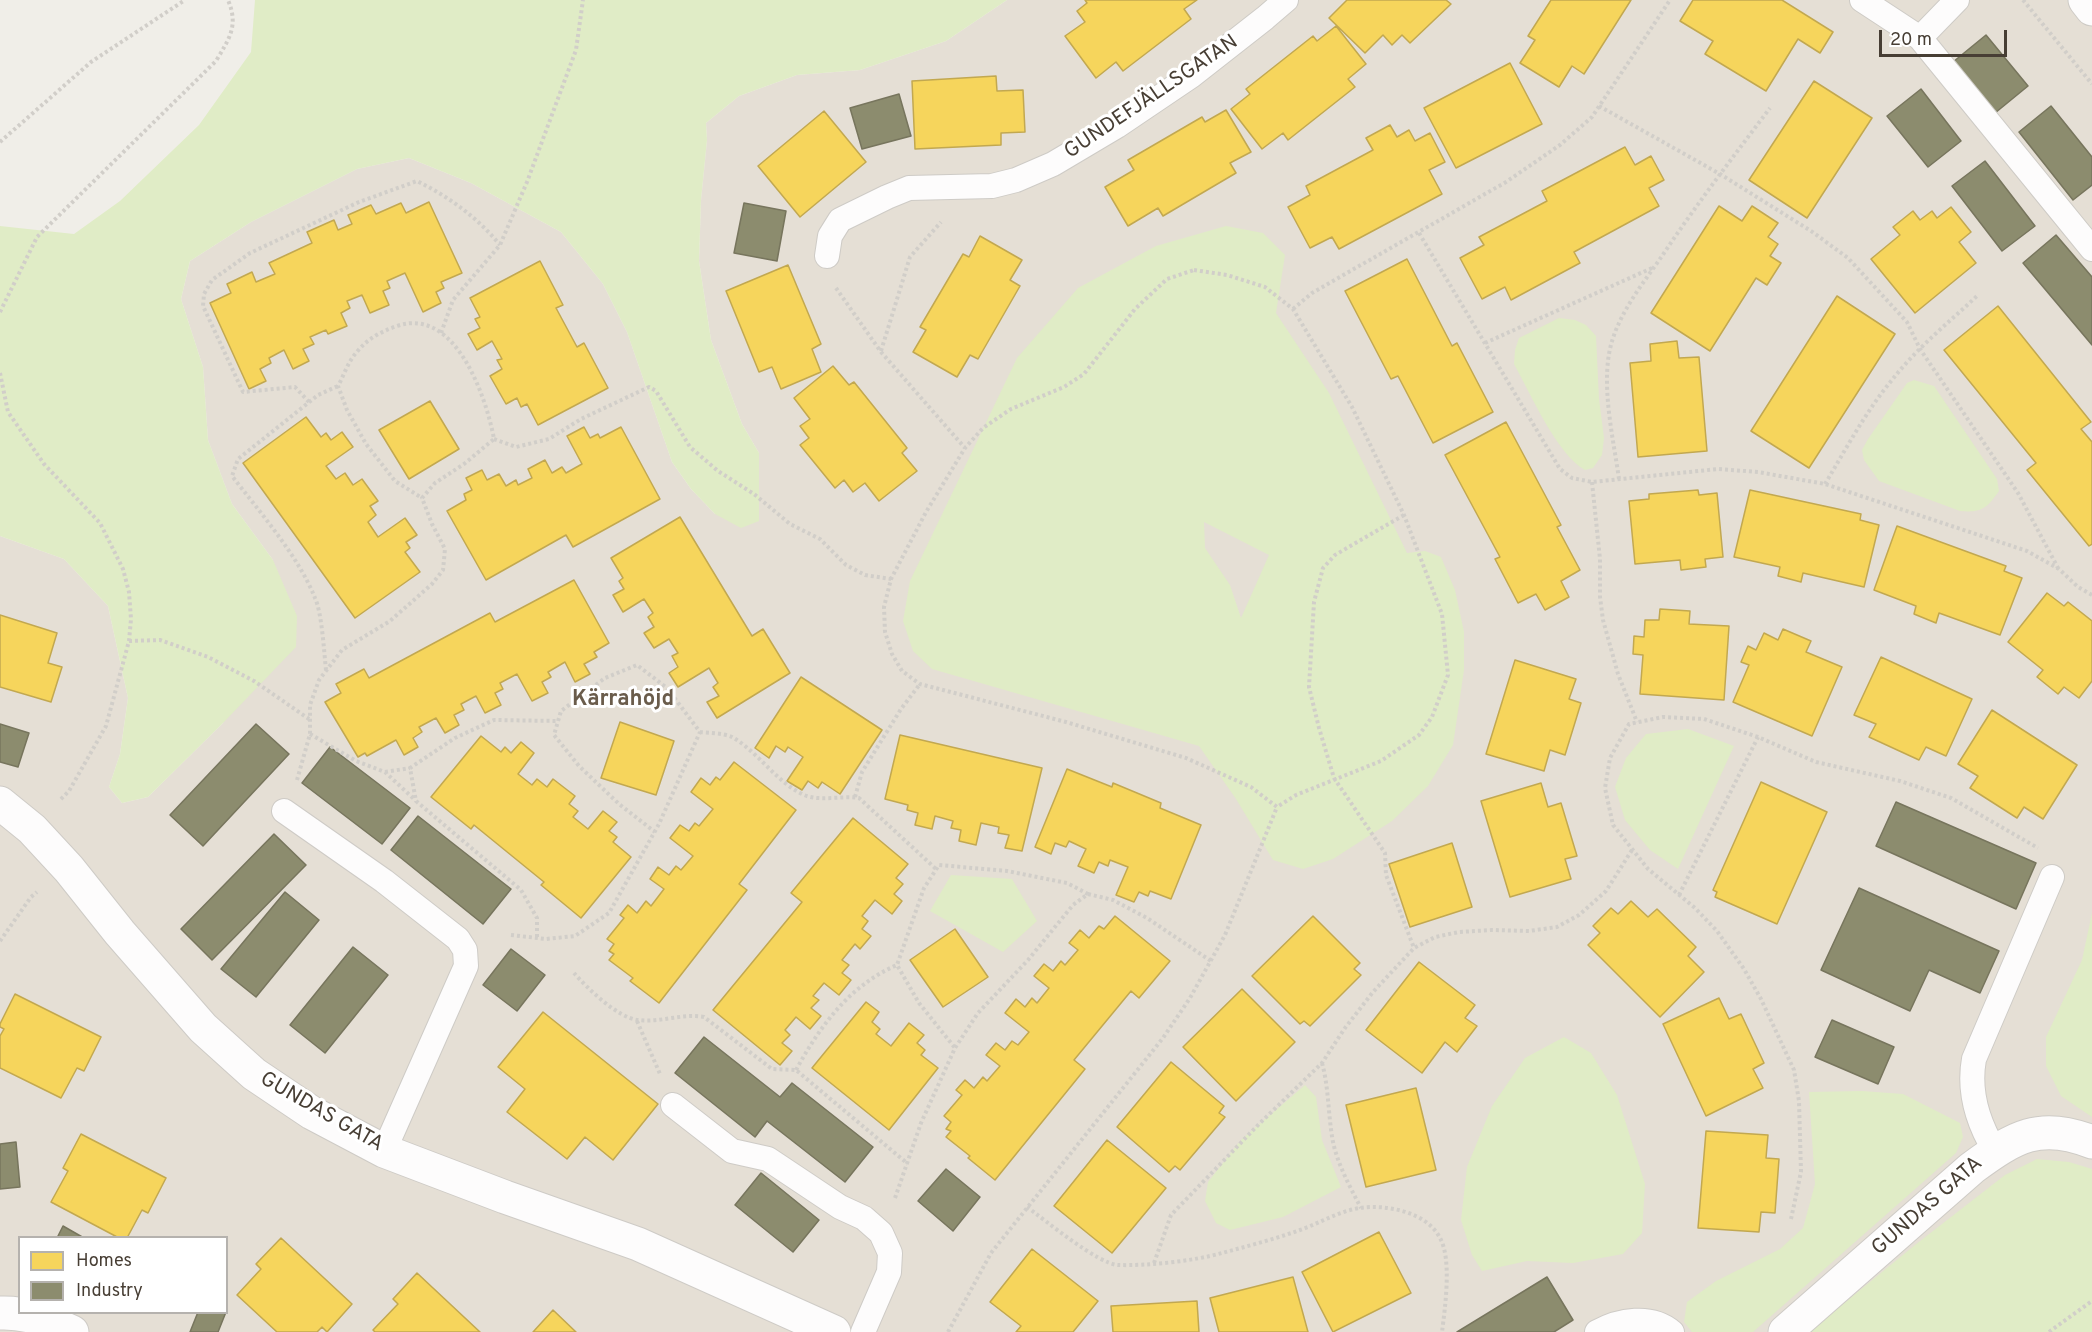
<!DOCTYPE html>
<html>
<head>
<meta charset="utf-8">
<style>
	body { margin:0 }
	#map { position:relative; width:2092px; height:1332px; overflow:hidden; background:#f0eee8; font-family:Overpass,sans-serif }
	canvas { display:block }
	.legend { position:absolute; left:18px; top:1236px; width:210px; height:78px; box-sizing:border-box; background:#fff; border:2px solid #b5b2ae; margin:0; padding:8px 10px; list-style:none; font-size:18px; color:#473e34 }
	.legend li { display:flex; align-items:center; gap:12px; height:30px }
	.legend b { width:30px; border:2px solid #b5b2ae }
	.scale { position:absolute; left:1879px; top:30px; width:128px; height:27px; box-sizing:border-box; border:3px solid #473e34; border-top:0; padding-left:8px; font-size:18px; line-height:21px; white-space:nowrap; color:#473e34; -webkit-text-stroke:4px #fff; paint-order:stroke }
</style>
</head>
<body>
<div id="map">
<canvas width="2092" height="1332"></canvas>
<ul class="legend">
<li><b style="height:16px;background:#f6d55c"></b>Homes</li>
<li><b style="height:16px;background:#8c8c6e"></b>Industry</li>
</ul>
<div class="scale">20 m</div>
</div>
<script>
const context = document.querySelector('canvas').getContext('2d');
context.lineJoin = 'round';
function fill(path, color) {
  context.fillStyle = color;
  context.fill(path, 'evenodd');
}
function stroke(path, color, width, dash) {
  context.strokeStyle = color;
  context.lineWidth = width;
  context.lineCap = dash ? 'butt' : 'round';
  context.setLineDash(dash || []);
  context.stroke(path);
}
function drawText(font, color, halo, rows, align = 'center') {
  context.font = font + ' Overpass,sans-serif';
  context.lineWidth = 6;
  context.setLineDash([]);
  context.textBaseline = 'middle';
  context.strokeStyle = halo;
  context.fillStyle = color;
  for (const [text, x, y, turn = 0] of rows) {
    context.save();
    context.translate(x, y);
    context.rotate((+turn || 0) * Math.PI / 180);
    context.textAlign = isNaN(turn) ? turn : align;
    if (halo) context.strokeText(text, 0, 0);
    context.fillText(text, 0, 0);
    context.restore();
  }
}
fill(new Path2D(`
	M1007,0H2092V1332H0V536L64,559L108,606L128,698L120,754L109,787L122,803L148,797L223,723L273,560L232,504L208,440L203,367L181,299L190,261L251,222L357,169L409,158L471,183L561,232L603,284L627,332L672,462L691,489L715,514L759,453L742,424L711,340L699,261L701,200L707,140L706,123L739,96L797,75L860,70L946,41ZM20,1238H226V1312H20Z`), '#e5dfd5');
fill(new Path2D(`
	M255,0H1007L946,41L860,70L797,75L739,96L706,123L707,140L701,200L699,261L711,340L742,424L759,453V521L741,528L715,514L691,489L672,462L627,332L603,284L561,232L471,183L409,158L357,169L251,222L190,261L181,299L203,367L208,440L232,504L273,560L297,616L296,647L223,723L148,797L122,803L109,787L120,754L128,698L108,606L64,559L0,536V226L74,234L120,201L199,125L251,52Z
	M1226,226L1263,233L1285,255L1276,313L1329,393L1407,553L1425,551L1441,557L1455,590L1464,632V670L1453,745L1428,786L1392,821L1333,859L1303,869L1273,860L1236,799L1199,746L932,669L913,651L903,621L910,581L1017,358L1078,288L1156,246ZM1204,522L1269,555L1241,618L1230,585L1205,548Z
	M1559,318L1575,320L1586,325L1596,336L1599,399L1604,438L1602,455L1593,468L1585,470C1558,456 1530,393 1514,364L1515,350L1519,338Z
	M1914,380L1934,386L1997,479L1999,491C1987,508 1982,513 1960,511L1879,481L1864,460L1862,450L1868,439L1907,383Z
	M1688,729L1734,746L1678,869L1650,850L1625,820L1615,787L1626,758L1646,734Z
	M951,875L1012,879L1037,921L1003,952L930,911Z
	M2092,913V1117L2061,1096L2046,1066V1037L2082,960Z
	M1564,1037L1591,1053L1617,1095L1645,1184L1642,1233L1623,1254L1573,1263L1527,1261L1482,1271L1472,1255L1461,1220L1467,1167L1492,1106L1525,1058Z
	M1305,1085L1316,1097L1322,1140L1341,1187L1283,1217L1230,1230L1216,1223L1205,1201L1208,1182L1241,1140Z
	M1862,1091L1903,1094L1960,1123L1963,1137L1956,1153L1753,1332H1692L1684,1322L1687,1302L1716,1281L1780,1249L1803,1228L1815,1184L1809,1092Z
	M2037,1159L2069,1162L2092,1169V1332H1809L1915,1245L2005,1175Z`), '#e0ecc6');
const homes = new Path2D(`
	M1085,0H1197L1184,9L1191,19L1123,71L1116,62L1096,78L1065,36L1085,22L1077,11L1087,3Z
	M1347,0H1446L1451,4L1410,43L1402,35L1392,45L1383,35L1365,53L1329,18Z
	M1551,0H1631L1584,74L1572,66L1559,87L1520,63L1535,40L1528,36Z
	M1693,0H1782L1833,32L1820,53L1798,39L1766,91L1705,54L1713,41L1680,21Z
	M1336,26L1366,64L1348,79L1355,87L1288,140L1283,133L1262,149L1231,109L1250,94L1246,89L1313,36L1317,41Z
	M1510,63L1542,124L1456,168L1424,108Z
	M996,76L997,91L1023,90L1025,132L1001,133V145L915,149L912,81Z
	M1814,81L1872,118L1807,218L1749,180Z
	M1226,110L1251,152L1230,163L1236,173L1163,216L1158,208L1128,226L1105,187L1134,170L1128,160L1202,117L1205,122Z
	M824,111L866,162L800,217L758,166Z
	M1390,125L1397,137L1409,130L1415,141L1430,133L1445,162L1429,170L1442,194L1339,249L1332,237L1310,248L1288,207L1310,195L1306,186L1373,150L1366,138Z
	M1625,147L1635,165L1651,156L1664,180L1649,188L1659,206L1574,252L1580,263L1511,300L1505,287L1482,299L1460,258L1484,245L1479,237L1547,201L1542,191Z
	M429,202L462,273L441,282L444,288L436,292L441,303L423,312L405,273L387,281L390,288L383,291L389,305L370,313L362,295L347,301L350,308L341,313L347,326L328,334L326,330L310,337L314,344L303,349L309,361L293,369L284,350L269,358L271,363L260,369L266,381L249,389L210,303L231,293L227,284L252,272L256,282L275,274L269,263L312,243L307,232L334,220L338,230L352,224L348,215L371,205L376,214L401,203L406,213Z
	M1719,206L1742,221L1752,206L1778,223L1768,237L1778,244L1770,256L1781,263L1767,285L1756,278L1710,351L1651,313Z
	M1951,207L1971,232L1959,242L1976,263L1915,313L1871,259L1900,235L1893,227L1913,211L1920,220L1932,211L1937,218Z
	M980,236L1022,260L1010,280L1020,286L978,359L970,355L957,377L913,352L926,330L920,327L963,254L969,257Z
	M1407,259L1452,346L1457,343L1493,412L1433,443L1398,376L1391,379L1345,291Z
	M540,261L563,305L556,308L577,347L584,343L608,388L538,425L527,404L521,407L517,398L506,404L490,376L502,369L497,360L502,359L492,341L477,350L468,334L480,328L475,319L480,317L470,298Z
	M788,265L821,344L812,349L821,372L781,389L772,367L759,372L726,291Z
	M1837,296L1895,334L1809,468L1751,431Z
	M1998,306L2091,422L2081,429L2092,442V544L2089,546L2027,470L2036,463L1944,350Z
	M1677,341L1679,358L1699,357L1707,451L1638,457L1630,363L1651,361L1650,344Z
	M833,366L849,385L854,382L907,448L902,453L917,471L879,501L865,483L853,492L844,480L835,488L800,445L809,438L800,426L810,419L794,398Z
	M430,401L459,449L409,479L379,430Z
	M306,417L321,437L326,433L331,440L342,432L353,447L326,466L336,479L345,473L353,485L362,479L378,501L370,506L376,515L368,522L378,537L405,518L417,535L406,542L410,548L405,552L420,572L355,618L243,463Z
	M1506,422L1561,525L1557,527L1580,570L1561,581L1569,597L1545,610L1536,594L1518,603L1495,559L1500,557L1445,455Z
	M584,427L590,438L598,434L600,438L621,427L660,499L573,547L566,535L486,580L447,511L466,500L464,494L472,490L466,478L482,470L487,480L499,474L506,486L516,480L518,485L532,478L528,469L545,460L552,473L562,467L566,473L582,464L567,436Z
	M1698,490L1699,495L1717,493L1723,557L1705,559L1706,567L1681,570L1680,560L1635,564L1629,501L1649,499V494Z
	M1750,490L1861,514L1860,520L1879,525L1864,587L1803,573L1801,582L1778,576L1780,567L1734,557Z
	M680,517L752,636L763,629L790,673L717,718L707,702L719,696L713,687L718,683L709,668L678,687L669,673L678,667L672,656L678,653L669,639L654,648L644,633L654,627L648,617L653,613L644,599L623,612L613,595L624,589L619,581L623,578L611,558Z
	M1897,526L2006,566L2004,571L2022,578L2000,635L1939,613L1936,623L1914,614L1916,606L1874,590Z
	M574,580L609,643L594,652L597,657L584,664L590,674L575,682L565,662L548,672L551,677L542,682L548,693L532,701L517,674L500,683L503,689L495,693L501,705L485,713L476,696L461,704L464,710L454,715L459,725L445,733L436,718L419,727L422,732L413,738L418,747L404,755L396,740L367,756L365,753L358,757L325,702L341,693L336,684L364,669L369,678L490,613L495,622Z
	M2047,593L2064,606L2068,602L2092,621V681L2079,698L2064,687L2058,694L2037,677L2043,670L2008,642Z
	M1660,609L1690,611L1689,624L1729,626L1724,700L1640,694L1643,655L1633,654L1634,636L1644,637L1645,620H1659Z
	M0,615L57,633L48,663L62,667L51,702L0,687Z
	M1783,629L1811,641L1806,652L1842,667L1812,736L1733,702L1749,665L1741,662L1748,646L1756,650L1764,633L1778,640Z
	M1881,657L1972,699L1946,756L1926,747L1919,760L1869,737L1876,724L1854,715Z
	M1515,660L1576,679L1569,699L1581,703L1565,755L1550,750L1544,771L1486,754Z
	M801,677L882,730L840,794L822,782L818,788L808,781L802,790L787,781L803,757L788,747L785,752L776,746L769,758L755,748Z
	M1992,710L2077,765L2043,819L2024,807L2017,818L1970,788L1978,776L1958,764Z
	M620,722L674,741L656,795L601,778Z
	M900,735L1042,768L1022,851L1005,848L1009,835L998,833L999,827L981,823L976,845L959,841L961,830L951,828L953,821L935,816L932,829L915,825L918,813L907,810L908,805L885,799Z
	M481,736L501,752L505,747L511,753L521,742L534,753L518,774L532,785L537,779L547,787L553,779L575,796L569,804L578,811L573,817L588,829L603,811L617,822L609,831L617,837L613,842L631,857L581,918L541,885L544,882L474,825L471,829L431,797Z
	M734,762L796,810L739,884L747,890L659,1003L630,981L633,978L609,960L614,954L609,951L614,944L607,939L624,918L620,915L628,905L637,913L646,901L651,906L664,889L650,879L658,867L669,875L676,866L681,870L693,856L670,838L680,825L689,831L695,823L699,826L713,809L691,792L701,778L710,785L716,777L720,780Z
	M1067,769L1112,787L1113,783L1161,803L1160,808L1201,825L1171,899L1150,891L1148,896L1139,892L1134,902L1116,895L1128,867L1110,860L1108,866L1099,862L1094,873L1078,866L1086,849L1069,841L1066,847L1055,843L1051,854L1035,847Z
	M1761,782L1827,812L1777,924L1715,897L1717,892L1713,890Z
	M1541,783L1548,807L1561,803L1577,856L1565,859L1571,879L1510,897L1481,801Z
	M853,818L908,864L896,878L903,884L894,894L902,901L892,914L875,900L862,916L868,921L862,929L871,936L860,949L855,944L842,960L849,965L842,973L851,980L839,995L824,983L813,996L819,1000L811,1008L821,1016L810,1029L796,1017L785,1030L790,1035L782,1043L792,1051L780,1065L713,1010L802,902L791,893Z
	M1452,843L1472,907L1410,927L1389,864Z
	M1631,901L1648,917L1657,909L1696,947L1688,956L1704,972L1660,1017L1588,945L1600,933L1593,926L1611,908L1618,914Z
	M1115,916L1170,961L1139,998L1131,991L1074,1060L1085,1069L995,1180L968,1158L970,1156L946,1137L951,1131L946,1129L951,1122L944,1116L962,1095L956,1090L965,1080L974,1088L983,1077L987,1081L1000,1066L986,1055L996,1043L1005,1050L1012,1041L1018,1045L1029,1032L1005,1013L1016,999L1025,1007L1032,998L1037,1003L1049,988L1034,976L1044,964L1053,971L1061,961L1065,965L1078,950L1069,943L1080,930L1089,938L1099,926L1104,929Z
	M1313,916L1360,963L1354,969L1361,975L1310,1026L1304,1021L1300,1024L1252,976Z
	M955,929L988,977L943,1007L910,960Z
	M1419,962L1475,1005L1465,1018L1477,1026L1457,1052L1445,1042L1422,1073L1366,1030Z
	M1242,989L1295,1042L1236,1101L1183,1047Z
	M15,994L101,1037L84,1071L77,1068L61,1098L0,1068V1036L4,1029L0,1027V1024Z
	M1719,998L1729,1019L1741,1014L1764,1063L1753,1069L1763,1088L1706,1116L1663,1024Z
	M866,1002L879,1012L872,1022L880,1029L876,1034L891,1046L909,1023L924,1035L917,1043L925,1050L921,1055L938,1068L889,1130L812,1068Z
	M543,1012L658,1104L613,1160L585,1137L567,1159L507,1112L525,1089L498,1067Z
	M1171,1062L1224,1106L1219,1113L1225,1117L1180,1170L1175,1166L1169,1172L1117,1127Z
	M1416,1088L1436,1170L1366,1187L1346,1105Z
	M1706,1131L1768,1135L1766,1158L1779,1159L1775,1213L1761,1212L1759,1232L1698,1228Z
	M81,1134L166,1178L148,1213L142,1210L127,1238H119L51,1202L68,1171L63,1168Z
	M1107,1140L1166,1188L1112,1253L1054,1206Z
	M1379,1232L1411,1293L1333,1332L1302,1272Z
	M281,1238L352,1304L327,1332L322,1327L317,1332H277L237,1295L261,1269L256,1264Z
	M1032,1249L1098,1301L1073,1332H1016L1021,1326L990,1302Z
	M417,1273L480,1332H375L373,1330L398,1304L393,1299Z
	M1293,1277L1308,1332H1219L1210,1298Z
	M1197,1301L1199,1332H1113L1111,1306Z
	M553,1310L576,1332H533Z`);
fill(homes, '#f6d55c');
stroke(homes, '#c2a850', 1.5);
const industry = new Path2D(`
	M1986,35L2028,86L1995,113L1953,62Z
	M1921,89L1961,141L1928,167L1887,116Z
	M899,94L911,136L862,149L850,108Z
	M2051,106L2092,157V185L2073,200L2019,132Z
	M1985,161L2035,226L2002,251L1952,186Z
	M744,203L786,211L777,261L734,253Z
	M2056,235L2092,277V345L2023,263Z
	M0,724L29,733L18,767L0,762Z
	M256,724L289,754L203,846L170,815Z
	M330,747L410,808L382,844L302,783Z
	M1896,802L2036,863L2016,909L1876,846Z
	M418,816L511,889L483,924L391,850Z
	M274,834L306,865L212,960L181,929Z
	M1859,888L1999,951L1980,993L1929,970L1910,1011L1821,970Z
	M285,892L319,920L256,997L221,969Z
	M353,947L388,975L325,1053L290,1025Z
	M511,949L545,975L517,1011L483,985Z
	M1832,1020L1894,1047L1878,1084L1815,1057Z
	M704,1037L780,1097L792,1083L873,1147L845,1182L767,1121L755,1137L675,1073Z
	M16,1142L20,1187L0,1189V1144Z
	M946,1169L980,1197L953,1231L918,1201Z
	M761,1173L819,1220L793,1252L735,1205Z
	M63,1226L84,1238H57Z
	M1547,1277L1573,1320L1554,1332H1457Z
	M198,1312H226L218,1332H190Z`);
fill(industry, '#8c8c6e');
stroke(industry, '#77755d', 1.5);
const service = new Path2D(`
	M1862,0L1920,38L2092,249
	M1920,38L1957,0
	M827,256L830,236L840,220L887,197L909,188L992,186L1016,180L1053,164L1117,126L1191,76L1265,18L1286,0
	M284,811L384,881L458,939L465,950L466,966L384,1151
	M673,1105L732,1151L768,1159L840,1207L864,1218L881,1233L890,1253L889,1272L863,1332
	M1995,1151C1978,1123 1968,1092 1974,1059L2052,877
	M1597,1332C1619,1320 1651,1314 1672,1332`);
const minor = new Path2D(`
	M2085,0L2092,9
	M0,803L32,829L69,869L120,933L203,1028L254,1074L312,1113L384,1151L505,1197L638,1244L834,1332
	M0,1313C27,1312 48,1321 72,1332
	M1785,1332L1972,1168C2014,1137 2040,1121 2092,1142`);
stroke(service, '#cecbc6', 26);
stroke(minor, '#cecbc6', 35);
stroke(new Path2D(`
	M2023,0L2092,84
	M1599,106L1720,174L1811,231L1848,258L1907,322L1920,349L2018,493L2058,568
	M0,142L91,62L185,0
	M1419,233L1560,469L1572,478L1592,482L1718,469L1758,472L1825,484L2027,551L2059,569L2078,587L2092,595
	M1194,270L1227,275L1265,287L1293,309L1352,407L1404,515L1442,614L1448,675L1432,717L1419,735L1381,761L1296,795L1277,807L1251,787L1186,758L1066,722L920,684L902,671L892,654L885,632L884,607L891,579L926,512L965,448L983,428L1011,409L1064,387L1084,374L1135,309L1167,279Z
	M836,288L881,352L965,448
	M1293,309L1312,293L1506,182L1560,145L1592,117L1670,0
	M0,312L37,237L216,61C229,39 239,26 228,0
	M441,333L453,300L500,245L527,182L576,50L583,0
	M1485,343L1652,268
	M881,351L910,257L941,222
	M0,373L8,412L44,464L100,523L123,569L129,592L131,619L129,641L106,726L69,791L59,801
	M309,402L295,387L243,392L203,306L204,294L212,280L250,253L359,202L417,181C449,197 477,217 500,245
	M494,439L516,447L549,439L581,419L649,387L656,391L690,447L718,471L754,494L790,524L820,539L846,565L865,575L891,579
	M1619,479C1613,436 1599,379 1613,338C1623,308 1644,282 1662,256C1696,205 1733,157 1770,108
	M1592,482L1600,559V597L1603,620L1618,674L1637,722
	M1825,484C1846,449 1866,411 1892,380C1916,349 1948,323 1977,296
	M1404,515L1335,555L1323,568L1314,602L1309,687L1319,728L1334,778L1385,853L1386,875L1414,948
	M129,641L160,640L208,657L254,681L309,719
	M326,670C324,652 322,613 315,598C299,557 259,511 232,476L238,459L318,395L338,386
	M700,732C709,733 723,733 732,737C758,752 774,779 800,793C817,803 840,795 859,798L936,869
	M310,734L356,761L385,772L415,800
	M385,772L410,768
	M297,780L310,734V705L319,680L342,650L390,621L432,584L443,570L445,549L432,524L422,498L435,483L464,464L494,439C486,396 455,306 397,326C380,332 367,339 356,353C348,362 344,375 338,386L347,410L366,444L395,481L422,498
	M855,797L862,772L901,709L920,684
	M1088,894L1113,900L1147,918L1211,961
	M1679,895L1758,737
	M511,935L546,939L575,936L609,913L659,824L700,732L667,688L637,665L605,678L561,711L554,735L579,766L619,804L655,832
	M537,937V918L521,890L416,801L410,768L455,738L494,720L558,721
	M0,941L31,897L37,892
	M574,973C587,988 618,1018 638,1020C660,1023 682,1013 704,1017L772,1069L796,1070L908,1164
	M637,1021L660,1074
	M1322,1063C1329,1088 1328,1116 1333,1142C1338,1165 1350,1187 1361,1208
	M796,1070C820,1026 850,985 897,965
	M895,1198L921,1123L955,1048L978,1013L1028,960L1073,905L1088,894L1067,883L1007,871L939,865L924,888L897,965L919,1003L955,1048
	M1027,1207C1045,1220 1098,1264 1118,1265C1147,1266 1194,1261 1222,1253C1248,1246 1275,1239 1300,1230C1320,1223 1339,1211 1360,1208C1386,1204 1427,1212 1440,1238C1452,1259 1445,1308 1442,1332
	M1791,1219L1801,1172L1799,1101L1794,1070L1761,999L1744,969L1717,931L1695,908L1648,869L1613,825L1605,788L1610,758L1629,724L1663,717L1704,719L1758,737L1816,762L1900,781L1951,798L2038,848
	M1154,1263L1171,1215L1259,1124L1322,1063L1345,1028L1373,992L1414,948L1435,937L1459,932L1492,930L1529,931L1557,927L1579,915L1606,891L1632,850
	M948,1332L991,1253L1163,1038L1190,998L1225,935L1277,807
	M2049,1332L2092,1301`), '#d1cec9', 4, [3, 3]);
stroke(service, '#fdfcfc', 24);
stroke(minor, '#fdfcfc', 33);
drawText('21px', '#473e34', '#fff', [
	["GUNDEFJÄLLSGATAN",1152,98,-34],
	["GUNDAS GATA",321,1113,30],
	["GUNDAS GATA",1928,1207,-41]
]);
drawText('bold 22px', '#6a5c4b', '#fff', [
	["Kärrahöjd",623,701]
]);
</script>
</body>
</html>
